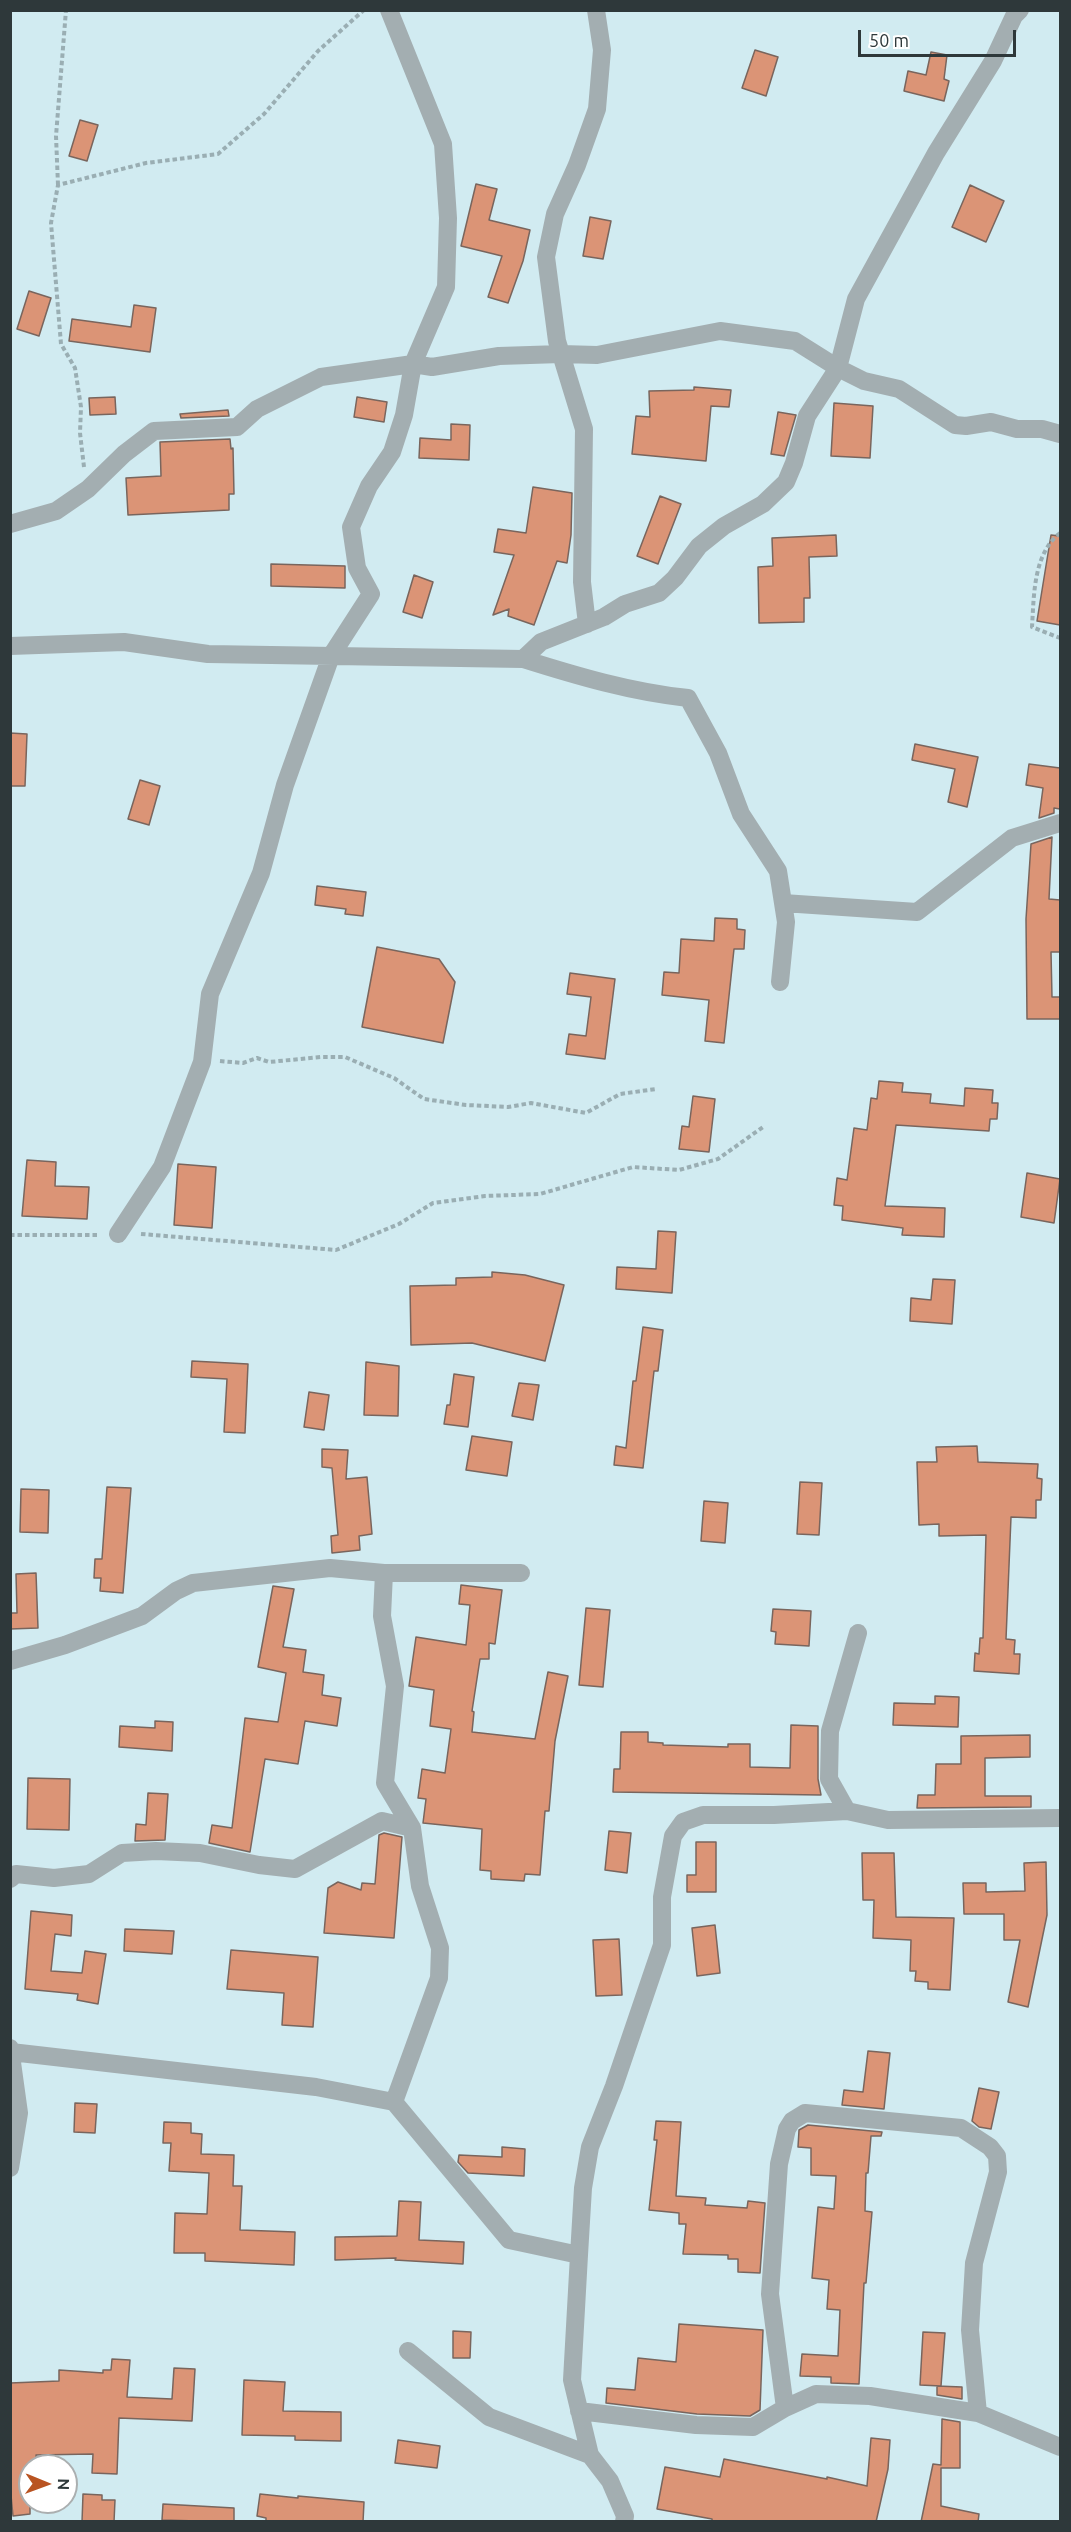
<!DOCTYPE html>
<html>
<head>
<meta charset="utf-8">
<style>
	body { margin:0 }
	#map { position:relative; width:1071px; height:2532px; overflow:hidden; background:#d1ebf1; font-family:Ubuntu,sans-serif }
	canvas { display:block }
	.frame { position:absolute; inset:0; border:12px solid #2e383a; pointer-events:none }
	.north { position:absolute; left:18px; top:2454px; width:60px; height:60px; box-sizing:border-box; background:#fff; border:2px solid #abafb0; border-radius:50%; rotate:91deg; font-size:16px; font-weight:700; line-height:24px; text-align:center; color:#2e383a }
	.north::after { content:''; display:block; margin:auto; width:21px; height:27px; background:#b95422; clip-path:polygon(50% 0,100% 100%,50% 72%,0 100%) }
	.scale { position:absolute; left:858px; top:30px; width:158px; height:27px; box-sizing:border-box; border:3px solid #2e383a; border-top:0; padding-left:8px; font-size:18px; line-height:21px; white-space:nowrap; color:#2e383a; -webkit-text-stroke:4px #fff; paint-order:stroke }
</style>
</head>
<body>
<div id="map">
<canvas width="1071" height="2532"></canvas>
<div class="frame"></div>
<div class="north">N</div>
<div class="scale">50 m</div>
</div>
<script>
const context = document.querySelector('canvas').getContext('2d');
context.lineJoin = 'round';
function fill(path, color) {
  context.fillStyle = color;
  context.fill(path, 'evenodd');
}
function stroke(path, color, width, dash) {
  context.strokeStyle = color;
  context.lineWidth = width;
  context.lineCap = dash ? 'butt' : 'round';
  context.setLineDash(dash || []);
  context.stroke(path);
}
const building = new Path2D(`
	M755,50L778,57L766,96L742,88Z
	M931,52L947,55L944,79L949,81L944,101L904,91L908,71L926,75Z
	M80,120L98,125L87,161L69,156Z
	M476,184L497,189L489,220L530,230L523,261L508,303L488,297L502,256L461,246Z
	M970,185L1004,201L986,242L952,227Z
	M590,217L611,221L603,259L583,256Z
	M29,291L51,298L39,336L17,329Z
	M134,305L156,308L150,352L69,341L72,319L131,327Z
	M694,387L731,390L729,407L711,406L706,461L632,454L636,416L650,417L649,391L694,390Z
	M115,397L116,414L90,415L89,398Z
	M357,397L387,402L384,422L354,417Z
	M834,403L873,406L870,458L831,456Z
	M228,410L229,416L181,418L180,414Z
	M778,412L796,415L784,456L771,454Z
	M451,424L470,425L469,460L419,458L420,438L451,440Z
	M230,439L231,449L233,448L234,494H229V510L128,515L126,478L161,476L160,442Z
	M533,487L572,493L571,535L567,563L557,561L534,625L508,616L509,609L493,615L514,555L494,552L498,529L526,533Z
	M660,496L681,504L658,564L637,556Z
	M836,535L837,556L809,557L810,598H804V622L759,623L758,567L773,566L772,538Z
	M1051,535L1060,536V625L1037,621Z
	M271,564L345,566V588L271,586Z
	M414,575L433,582L422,618L403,612Z
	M10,733L27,734L25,786H10Z
	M915,744L978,757L967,807L948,802L955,769L912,760Z
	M1029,764L1060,768V809L1054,808V813L1039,818L1043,788L1026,785Z
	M140,780L160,786L149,825L128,819Z
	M1052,837L1049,899L1060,900V952H1051L1052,997H1060V1019H1027L1026,919L1031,844Z
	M317,886L366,892L363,916L345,914L346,909L315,905Z
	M715,918L737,919V929L745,930L744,949H734L724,1043L705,1041L709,1000L662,995L664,972L679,973L681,939L714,941Z
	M377,947L439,959L455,982L443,1043L362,1027Z
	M570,973L615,979L605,1059L566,1054L569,1034L586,1036L591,997L567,994Z
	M879,1081L903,1083L902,1092L931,1094L930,1103L964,1106L965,1088L993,1090L992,1103H998L997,1119H990L989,1131L896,1125L885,1206L945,1208L944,1237L902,1235L903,1228L842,1220L843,1206L834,1205L837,1178L847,1180L854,1128L867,1130L871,1098L877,1099Z
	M693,1096L715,1099L709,1152L679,1149L682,1126L689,1127Z
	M27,1160L56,1162L55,1186L89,1187L87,1219L22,1216Z
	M178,1164L216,1167L212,1228L174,1225Z
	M1027,1173L1060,1179L1054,1223L1021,1217Z
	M658,1231L676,1232L672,1293L616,1289L617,1267L656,1269Z
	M492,1272L525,1275L564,1285L545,1361L472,1343L411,1345L410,1286L456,1285V1278L492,1277Z
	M933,1279L955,1280L952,1324L910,1321L911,1298L931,1300Z
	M643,1327L663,1330L658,1371H654L643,1468L614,1465L616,1446L626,1448L633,1381H636Z
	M192,1361L248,1364L245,1433L224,1432L227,1379L191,1377Z
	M366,1362L399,1366L398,1416L364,1415Z
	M454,1374L474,1377L468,1427L444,1424L447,1405H450Z
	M519,1383L539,1385L533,1420L512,1416Z
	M309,1392L329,1395L324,1430L304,1427Z
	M472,1436L512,1442L507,1476L466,1470Z
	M977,1446L978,1462L1038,1464L1037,1478L1042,1479L1041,1500H1036V1518L1011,1517L1006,1639L1015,1640L1014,1654H1020L1019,1674L974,1671L975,1653L979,1654L980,1638H983L986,1535L939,1536V1524L919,1525L917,1462H937L936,1447Z
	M322,1449L348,1450L346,1479L367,1477L372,1534L359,1536L360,1550L332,1553L331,1536L338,1535L332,1468L322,1467Z
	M800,1482L822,1483L819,1535L797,1534Z
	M107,1487L131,1488L123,1593L100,1591L101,1578H94L95,1559H102Z
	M21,1489L49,1490L48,1533L20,1532Z
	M704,1501L728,1503L725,1543L701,1541Z
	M36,1573L38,1628L10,1629V1613H17L16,1574Z
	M461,1585L502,1590L495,1644L489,1643V1659H480L472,1711L474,1712L472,1732L535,1739L548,1672L568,1676L555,1741L549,1811H545L540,1875L525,1874L524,1881L491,1879V1871L480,1870L482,1829L423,1823L426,1799L418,1798L422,1769L445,1773L451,1729L430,1726L434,1690L409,1686L416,1637L466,1645L470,1605L459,1604Z
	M273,1586L294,1589L283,1647L306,1650L303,1672L324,1675L322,1695L341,1698L337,1726L305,1721L298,1764L265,1759L250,1852L209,1843L212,1825L232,1828L245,1718L278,1722L286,1673L258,1667Z
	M586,1608L610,1610L603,1687L579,1685Z
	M773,1609L811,1611L809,1646L775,1644L776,1632L771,1631Z
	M935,1696L959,1697L958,1727L893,1725L894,1703L935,1704Z
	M155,1721L173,1722L172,1751L119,1747L120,1726L155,1728Z
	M791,1725L818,1726V1779L821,1795L613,1792L614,1769H620L621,1732H648V1742L663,1743V1745L728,1747V1744H750V1767L790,1768Z
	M1030,1735V1757L985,1758V1796H1031V1807L917,1808L918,1795H935L936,1764H961V1736Z
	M28,1778L70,1779L69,1830L27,1829Z
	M148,1793L168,1794L165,1840L135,1841L136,1824L146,1825Z
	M609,1831L631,1833L627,1873L605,1870Z
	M384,1833L402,1837L394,1938L324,1933L328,1888L338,1882L361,1890L362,1883L375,1884L379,1835Z
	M696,1842H716V1892H687V1875H696Z
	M862,1853H894L896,1917L954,1918L950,1990L928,1989V1982L915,1981L916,1971H910L911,1940L873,1938L874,1900H863Z
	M1046,1862L1047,1915L1028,2007L1008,2002L1020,1940H1004V1914H964L963,1883H986V1892L1025,1891L1024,1863Z
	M31,1911L72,1915L71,1936L55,1934L51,1971L82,1973L85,1951L106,1954L98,2004L77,2000L78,1994L25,1989Z
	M715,1925L720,1973L697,1976L692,1928Z
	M125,1929L174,1931L172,1954L124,1951Z
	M619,1939L622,1995L596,1996L593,1940Z
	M231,1950L318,1957L313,2027L282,2025L284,1993L227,1989Z
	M868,2051L890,2053L884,2109L842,2105L844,2090L863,2092Z
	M979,2088L999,2092L991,2129L979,2127L972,2121Z
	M75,2103L97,2104L95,2133L74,2132Z
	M656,2121L681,2122L676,2196L706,2198L705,2205L747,2208L748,2201L765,2203L760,2273L738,2272V2259H728V2255L683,2254L686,2224H679V2213L649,2210L657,2140H654Z
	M164,2122L191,2123V2133L202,2134L201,2154L234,2155L233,2186H242L240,2230L295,2232L294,2265L205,2261V2253H174L175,2213L207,2214L209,2173L169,2171L171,2143H163Z
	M808,2125L882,2132L881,2136H871L868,2173H866L865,2211L872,2212L866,2283H864L859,2384L831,2383V2377L800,2376L802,2354L838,2356L840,2310L827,2309L829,2280L812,2278L818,2207L834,2209L836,2176L811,2175V2148L798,2147L799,2130Z
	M502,2147L525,2149L524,2176L468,2173L458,2162L459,2155L502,2157Z
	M399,2201L421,2202L419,2240L464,2242L463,2264L395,2260L396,2258L335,2260V2237L397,2236Z
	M679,2324L763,2330L760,2410L750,2416L697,2414L606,2403L607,2388L635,2390L638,2358L676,2362Z
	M453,2331L471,2332L470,2358H453Z
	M923,2332L945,2333L941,2386L920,2385Z
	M112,2359L130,2360L127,2397L172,2399L174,2368L195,2369L192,2421L119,2418L117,2474L92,2473L93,2454L36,2455L37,2466H30V2514L13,2516L10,2485V2383L59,2381V2370L103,2373V2370H111Z
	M244,2380L285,2382L283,2411L341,2412V2441L295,2440V2436L242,2435Z
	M937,2386L962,2387V2399L937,2395Z
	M942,2419L960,2422V2468H941V2506L979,2514L978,2522H921L933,2464L941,2465Z
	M871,2438L890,2440L888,2469L876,2522H712V2519L657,2509L665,2467L720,2477L724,2459L827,2479V2477L867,2486Z
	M398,2440L440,2446L437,2468L395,2463Z
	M83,2494L102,2495V2500H115L114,2522H82Z
	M260,2494L298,2498V2496L364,2502L363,2522H266V2518L257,2516Z
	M163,2504L234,2508V2522L162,2520Z`);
fill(building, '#db9476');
stroke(building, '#79655d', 1.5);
stroke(new Path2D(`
	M58,185L56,136L66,10
	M84,467L80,433L81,407L75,368L61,344L51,223L58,185L146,163L218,154L264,114L318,51L364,10
	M1060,533C1033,554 1034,596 1032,627L1060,638
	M220,1061L243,1063L257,1058L269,1062L321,1057H345L394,1078L424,1099L466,1105L508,1107L531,1103L586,1113L620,1094L656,1089
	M141,1234L336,1250L399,1224L433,1203L485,1196L540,1194L633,1167L679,1170L718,1159L763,1127
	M10,1235H100`), '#9aaeb3', 4, [4.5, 3]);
stroke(new Path2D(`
	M10,524L56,511L88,489L124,454L154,431L237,427L257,409L321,377L413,364L432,367L499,356L561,354L597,355L720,331L795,341L838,368L856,299L936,153L993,61L1014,16L1020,10
	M587,624L582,582L584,429L557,341L546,257L555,214L577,165L597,109L602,50L596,10
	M10,646L124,642L208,654L523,659C577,676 631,692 688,698L718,753L741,814L778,871L786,922L780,982
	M523,659L541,642L604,617L625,604L659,593L675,578L699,546L724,526L763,504L786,482L794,463L807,416L838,368L864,381L899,389L955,425L966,426L991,422L1017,429H1042L1060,434
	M783,903L917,912L1012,838L1060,823
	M118,1234L162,1167L202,1062L210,994L261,873L285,785L331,656L371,594L357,568L351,527L369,486L392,452L404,415L413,364L446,287L448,218L443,144L389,10
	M384,1573L382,1616L395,1686L385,1783L412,1828L420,1886L440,1948L439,1978L394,2102L509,2240L579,2255L572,2380L590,2455L610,2481L625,2516L624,2522
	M858,1633L830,1731L829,1779L847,1811L888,1820L1060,1818
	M10,1661L65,1645L142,1616L176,1591L193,1583L330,1568L384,1573H521
	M10,1879L16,1874L54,1878L89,1874L122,1853L156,1851L200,1853L259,1865L295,1869L382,1821L412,1828
	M10,2048L19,2113L10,2168
	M11,2052L316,2087L394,2102
	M579,2255L583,2188L590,2147L614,2086L662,1945V1897L673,1836L683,1822L703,1815H774L847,1811
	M408,2351L489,2417L590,2455
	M785,2408L770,2294L779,2164L787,2129L792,2121L805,2113L961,2128L990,2147L997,2156L998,2172L974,2263L970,2330L978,2413
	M579,2411L696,2425L753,2427L785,2408L816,2394L870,2396L978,2413L1060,2447`), '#a3aeb1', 18);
</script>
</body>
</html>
